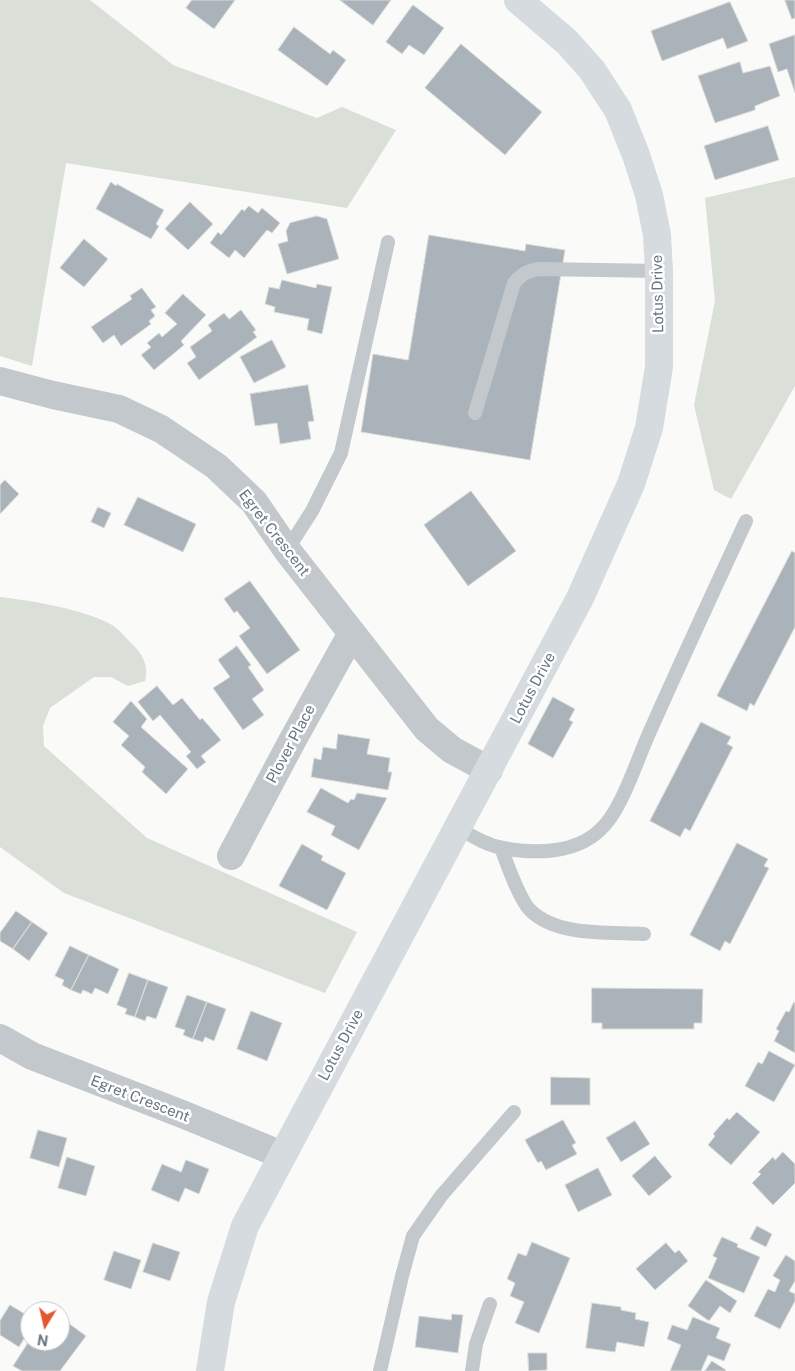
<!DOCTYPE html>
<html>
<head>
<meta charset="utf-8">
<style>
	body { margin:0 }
	#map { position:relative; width:795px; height:1371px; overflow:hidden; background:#fafaf8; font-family:"Public Sans",sans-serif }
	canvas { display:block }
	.north { position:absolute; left:20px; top:1301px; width:50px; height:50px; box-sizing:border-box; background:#fff; border:1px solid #c1c8cd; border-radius:50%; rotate:189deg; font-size:14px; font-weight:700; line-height:20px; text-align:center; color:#657683 }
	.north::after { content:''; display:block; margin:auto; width:18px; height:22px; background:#e4572e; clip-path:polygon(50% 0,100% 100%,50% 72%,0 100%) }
</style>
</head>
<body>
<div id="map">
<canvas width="795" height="1371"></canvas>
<div class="north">N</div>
</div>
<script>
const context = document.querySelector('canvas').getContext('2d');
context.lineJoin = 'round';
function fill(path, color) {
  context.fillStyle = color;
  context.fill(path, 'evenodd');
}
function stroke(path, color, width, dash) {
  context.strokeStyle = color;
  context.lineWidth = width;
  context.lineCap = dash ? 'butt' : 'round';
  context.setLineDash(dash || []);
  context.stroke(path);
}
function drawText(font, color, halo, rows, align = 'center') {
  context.font = font + ' "Public Sans",sans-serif';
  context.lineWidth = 5;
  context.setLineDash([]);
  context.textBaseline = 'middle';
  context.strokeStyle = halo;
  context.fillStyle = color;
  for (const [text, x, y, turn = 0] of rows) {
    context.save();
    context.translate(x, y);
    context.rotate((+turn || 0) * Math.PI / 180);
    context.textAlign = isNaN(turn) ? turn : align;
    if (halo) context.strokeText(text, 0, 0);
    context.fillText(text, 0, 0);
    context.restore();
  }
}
fill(new Path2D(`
	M0,0H90L173,65L317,118L342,107L396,130L347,208L66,163L32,366L0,356Z
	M795,177V386L731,499L714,490L694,405L715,301L705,198Z
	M0,597C34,601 83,609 112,625C120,630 126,638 132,644C143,654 149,667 145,681L128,686L111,677H94L50,708L43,726L44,746L147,838L357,932L325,993L64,893L0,847Z`), '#dadfd7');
const building = new Path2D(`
	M192,0H235L214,29L186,8Z
	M340,0H391L373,25Z
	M785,0H795V18L792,19Z
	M730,2L748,41L727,49L723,38L662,61L651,31Z
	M413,5L444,28L424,55L409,45L402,54L386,42Z
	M294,27L330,54L333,50L346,60L327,86L278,50Z
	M795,35V93L787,69L778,72L769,44Z
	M461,44L542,112L505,155L425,88Z
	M740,62L743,73L770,66L780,96L755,106V110L715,123L698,76Z
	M768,126L779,160L715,180L704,146Z
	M111,182L116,186L117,184L164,210L156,224L159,226L151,239L96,209Z
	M190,202L213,224L188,250L165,229Z
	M249,206L258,213L262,208L280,223L272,233L267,230L244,258L235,250L229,258L210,243L218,232L221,235L242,209L244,211Z
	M317,216L327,219L339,259L287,274L278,244L288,241L286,231L290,223Z
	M429,235L525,251L526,244L565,250L530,460L361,432L373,354L408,360Z
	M84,239L108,259L84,287L60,268Z
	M282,280L316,288L317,284L332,287L322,334L307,330L309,319L274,312L275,307L265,304L269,287L279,289Z
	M142,288L156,307L151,310L155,316L149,321L151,324L121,346L114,335L103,343L91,327L132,299L130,296Z
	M183,294L206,315L181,341L184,345L154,370L141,355L151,347L147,343L159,333L162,337L177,324L165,313Z
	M241,310L256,330L253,332L257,337L199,380L187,363L196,357L190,347L212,331L208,325L224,313L229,319Z
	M272,340L286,367L254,383L240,357Z
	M308,385L314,421L308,422L311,439L280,444L277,423L255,426L250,394Z
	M5,480L19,494L0,514V485Z
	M471,491L516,551L468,586L424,525Z
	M138,497L196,524L183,552L124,525Z
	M98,507L111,513L104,528L91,522Z
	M792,551L795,553V627L754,706L750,703L747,711L717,696Z
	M250,581L300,650L267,674L239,636L250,628L237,611L234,613L224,599Z
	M237,646L251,665L248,667L264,690L252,699L264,715L243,730L213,688L230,677L218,660Z
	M157,686L173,705L182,698L200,720L202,718L221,740L201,756L206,762L197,769L186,756L191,752L160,715L153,721L138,702Z
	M553,697L575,709L569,720L573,722L553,758L528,744Z
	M131,701L147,719L141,727L188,769L166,794L142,772L145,767L121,745L129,736L113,722Z
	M701,722L731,737L727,744L733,747L690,831L685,828L680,837L650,821Z
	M338,734L370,739L367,754L390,758L388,772H392L388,790L311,777L314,758L321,760L323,747L336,749Z
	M321,788L348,803L351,799L354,800L357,793L387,798L359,850L331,835L335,826L307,812Z
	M737,843L768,859L764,866L769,868L730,944L725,941L720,951L690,935Z
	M302,844L323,856L321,860L346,873L327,910L279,886Z
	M16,911L32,922L13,949L0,941V933Z
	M32,922L48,933L29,961L13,949Z
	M70,946L89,955L71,990L62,985L64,980L55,976Z
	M89,955L119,969L108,994L95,988L92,994L83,990L81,994L71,990Z
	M129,973L148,980L135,1017L125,1014L127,1009L117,1005Z
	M148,980L168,987L156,1019L147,1016L145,1021L135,1017Z
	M592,988L703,989L702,1023H694V1029H602V1023H592Z
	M187,995L207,1002L193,1039L183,1035L185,1030L175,1027Z
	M207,1002L226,1009L214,1041L205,1037L203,1042L193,1039Z
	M794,1002L795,1003V1053L774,1041L779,1031L776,1029L786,1011L789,1012Z
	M251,1011L282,1023L267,1061L237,1049Z
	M769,1051L795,1065L774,1102L745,1086L758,1062L762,1064Z
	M551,1077L590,1078V1105H551Z
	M737,1112L760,1132L731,1165L708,1145L715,1136L713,1134L727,1118L729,1120Z
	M563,1120L576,1143L572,1145L577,1154L546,1170L541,1161L538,1163L525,1140Z
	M635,1121L650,1144L621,1162L606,1138Z
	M38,1130L67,1138L59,1167L30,1158Z
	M783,1152L795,1164V1183L773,1205L752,1183L761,1174L758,1172L773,1157L775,1160Z
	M655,1156L672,1177L649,1196L632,1176Z
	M67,1157L95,1166L86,1196L58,1188Z
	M186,1160L209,1169L199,1194L185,1188L179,1202L151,1190L162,1164L181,1172Z
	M598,1168L612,1195L578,1212L565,1185Z
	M757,1226L772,1234L766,1247L750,1239Z
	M722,1237L738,1244L737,1247L760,1257L744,1293L708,1278L717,1258L713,1256Z
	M532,1242L570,1258L539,1333L515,1323L524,1302L510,1296L515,1283L507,1279L518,1253L526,1256Z
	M153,1243L180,1252L170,1281L143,1272Z
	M666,1243L675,1253L679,1250L688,1261L655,1290L636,1269Z
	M114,1251L141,1260L131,1289L104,1280Z
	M786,1255L795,1261V1281L789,1291L795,1294V1301L780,1329L754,1316L768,1289L775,1292L780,1280L773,1276Z
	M706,1280L737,1301L730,1313L720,1306L709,1321L688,1306Z
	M592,1303L621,1307V1310L636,1313L635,1319L649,1322L644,1347L617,1342L615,1352L586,1348Z
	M10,1305L30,1317V1329L19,1347L0,1335V1321Z
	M452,1314L463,1315L458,1353L415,1347L419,1316L451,1320Z
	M693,1317L720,1328L716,1338L731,1344L724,1361L708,1355L701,1371H670L681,1345L667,1339L672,1325L687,1330Z
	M67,1322L86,1336L60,1371H22L13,1366L29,1341L45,1351L53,1341H60V1332Z
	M528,1353H547V1370L529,1371Z
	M712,1361L726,1370L725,1371H705Z`);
fill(building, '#aab3b9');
stroke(building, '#dcdcda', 1);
stroke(new Path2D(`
	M475,413L514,283C522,274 527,271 539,269L659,271
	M287,550L312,511L341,453L388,242
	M458,828C472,836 486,845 503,848C534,854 575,854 600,830C622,811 638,756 651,729C682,659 714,590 746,521
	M501,848C507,863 519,899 530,910C557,937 609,932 644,934
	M380,1371L402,1276L413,1236L441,1196L514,1112
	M472,1371L476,1344L490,1304`), '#c3c8cc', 14);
stroke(new Path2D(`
	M0,381L53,395L119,409L161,429L216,466L254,502L287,550L427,729L452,750L489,770
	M231,856L291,743L352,633
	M0,1038L32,1056L182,1114L282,1155`), '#c3c8cc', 28);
stroke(new Path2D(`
	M210,1371L221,1302L245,1226L580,598L631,484L649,428L659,367V271L657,235L649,195L636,155L618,110L592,70L567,42L518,0`), '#d6dbdf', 28);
drawText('15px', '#657683', '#fff', [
	["Lotus Drive",658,294,-91],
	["Egret Crescent",274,533,52],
	["Lotus Drive",533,688,-62],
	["Plover Place",291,744,-62],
	["Lotus Drive",341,1045,-62],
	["Egret Crescent",140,1099,21]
]);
</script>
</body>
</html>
